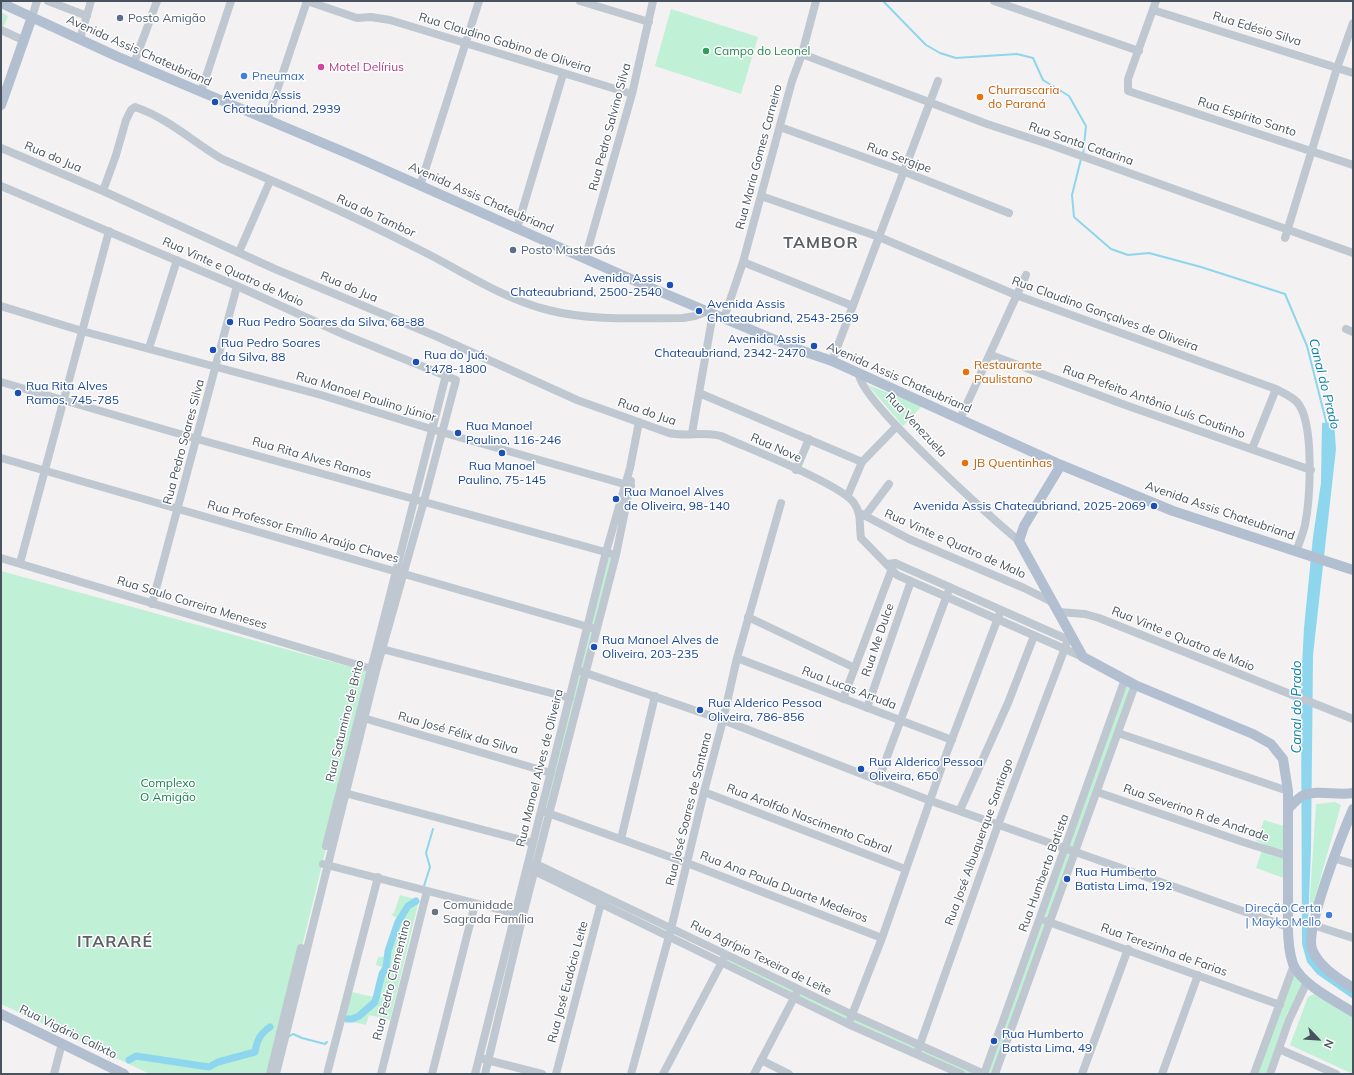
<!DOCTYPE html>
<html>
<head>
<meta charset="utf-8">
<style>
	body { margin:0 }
	#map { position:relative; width:1354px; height:1075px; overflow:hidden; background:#f3f1f1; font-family:Mulish,sans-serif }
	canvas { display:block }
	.frame { position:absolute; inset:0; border:2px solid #48535f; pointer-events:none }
	.north { position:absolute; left:1298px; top:1019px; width:40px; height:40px; -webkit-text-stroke:3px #fff; paint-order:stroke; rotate:115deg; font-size:11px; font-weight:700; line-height:16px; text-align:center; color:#48535f }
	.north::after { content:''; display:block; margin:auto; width:14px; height:18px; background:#48535f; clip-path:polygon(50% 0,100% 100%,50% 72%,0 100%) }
</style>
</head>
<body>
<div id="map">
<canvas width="1354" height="1075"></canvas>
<div class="frame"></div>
<div class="north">N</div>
</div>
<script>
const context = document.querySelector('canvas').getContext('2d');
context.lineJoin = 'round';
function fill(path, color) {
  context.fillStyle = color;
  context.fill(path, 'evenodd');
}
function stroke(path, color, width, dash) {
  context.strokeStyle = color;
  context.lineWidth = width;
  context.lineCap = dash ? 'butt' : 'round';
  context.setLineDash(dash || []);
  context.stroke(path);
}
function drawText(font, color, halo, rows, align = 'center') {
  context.font = font + ' Mulish,sans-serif';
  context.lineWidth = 3;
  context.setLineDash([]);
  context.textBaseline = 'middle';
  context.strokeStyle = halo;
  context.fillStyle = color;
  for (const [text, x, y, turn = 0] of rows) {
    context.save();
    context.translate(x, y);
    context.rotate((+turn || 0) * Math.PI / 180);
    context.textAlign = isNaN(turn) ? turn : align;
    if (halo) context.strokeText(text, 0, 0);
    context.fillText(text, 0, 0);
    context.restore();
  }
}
fill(new Path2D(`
	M671,9L758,37L741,94L655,66Z
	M1,12L8,16L4,26L1,24Z
	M868,385L922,406L903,426Z
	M607,553L614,556L597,626L590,625Z
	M1,571L369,672L271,1074H150L1,1004Z
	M589,629L596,631L586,670L579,668Z
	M579,672L585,674L549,812L543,810Z
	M1126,682L1133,686L1074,848L1068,847Z
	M1335,802L1341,805L1313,905L1309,912L1316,804Z
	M1264,820L1290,828L1289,880L1256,868L1264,844L1256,841Z
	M1067,851L1072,853L1049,920L1042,919Z
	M400,895L419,900L390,1020L369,1015L366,1025L344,1020L351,992L374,997L382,967L376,965L378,957H384L388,942L391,941L396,917L391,915L394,913Z
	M1041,922L1048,924L993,1074L986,1073Z
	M726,956L796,990L793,995L723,961Z
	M1295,969L1305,982L1287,1014L1266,1074H1257Z
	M1321,991L1353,1009V1074L1290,1045L1308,997Z
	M799,992L850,1016L847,1021L796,998Z
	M853,1018L918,1047L916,1052L850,1023Z
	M921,1048L979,1074H964L920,1054Z`), '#c0f0d5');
fill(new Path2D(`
	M1334,422L1336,449L1313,655L1311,850L1308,925L1311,955L1353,991V999L1317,974L1307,962L1302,944L1301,685L1304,628L1313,537L1321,483L1322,423Z`), '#8dd6ee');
stroke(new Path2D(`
	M883,1L926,45L940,53L956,58L1017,54L1033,58L1043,80L1069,96L1086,126L1083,155
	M1081,159L1072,195L1074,217L1111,249L1128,255L1149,253L1201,267L1285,294L1307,346L1327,425
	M424,886L430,867L426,853L433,829
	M288,1037L293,1034L302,1038L325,1044L327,1042`), '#8dd6ee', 2);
stroke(new Path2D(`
	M347,1019H352L359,1016L375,1002L382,974L386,968L388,951L398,922L408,906L416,901
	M129,1060L136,1056L209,1067L218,1062L255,1052C257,1040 260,1034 270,1027`), '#8dd6ee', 7);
stroke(new Path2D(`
	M48,1L87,16
	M580,1L649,22
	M994,1L1139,51
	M1156,1L1128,79V91L1353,165
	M1153,10L1353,73
	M32,17L37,1
	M1,30L23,40
	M80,39L91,1
	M802,54L987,124L1048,144L1353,253
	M134,63L157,1
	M201,92L231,1
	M267,120L307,1L357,18L371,17L390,20L632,94
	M780,127L905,172L1009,213
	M1,148L103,191L275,269L438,337L577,400L669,433C687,437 703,431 721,436C747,448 841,484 854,503C862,514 859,526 861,538L897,575L1083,657
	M1,186L237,286L345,335L456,380L424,501L376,671L276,1074
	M420,186L479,1
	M103,191L116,155L126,120L131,110L135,107C168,118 193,142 222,159C287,187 352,215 414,247C458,268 500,298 548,310C591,321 639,318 683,318L695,316L708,311
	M761,196L879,237L1016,295L1276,389C1283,393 1291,396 1297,402C1315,422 1310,500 1305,525C1303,534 1299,543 1296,552
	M517,228L563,74
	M1285,238L1337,68L1353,23
	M239,252L270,181
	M585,259L632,94L653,1
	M743,262L853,306
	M1,306L82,331L321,395L441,432L631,486
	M724,318L743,262L792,81L802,54L816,1
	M1346,329L1353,332
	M149,348L177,260
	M991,355L1128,406L1311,470
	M832,361L938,81
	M859,374C860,401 993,519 1019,541
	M1,382L197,439L616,555
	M699,393L862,462
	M960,419L1026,275
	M692,433L713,313
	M1252,449L1276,389
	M1,458L592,628
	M796,470L809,439
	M848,495L862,462L897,426
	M860,513L909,539L1024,588L1054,603
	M865,516L889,484
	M1,558L375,670
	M20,563L109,231
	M888,564L895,563L1071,641
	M152,604L237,286
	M1059,612L1085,614L1099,618L1353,719
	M748,617L855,668
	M382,649L570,698
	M737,658L952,740
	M577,670L723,720L931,801L1288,927
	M843,699L893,566
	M867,708L911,581
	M360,717L551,773
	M1118,733L1288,791
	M878,781L950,587
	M341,792L533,843
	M704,792L905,869
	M1097,792L1243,842L1288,856
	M960,810L1008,703L1034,636
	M545,812L687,863L882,938
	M621,839L655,696
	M326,846L446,375
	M1333,858L1353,864
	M532,862L853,1015L984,1074
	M323,864L521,915
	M532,870L848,1024L961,1074
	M1046,921L1280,1005
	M1313,925L1353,938
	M850,1020L882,938L947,752L1001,610
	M1279,1049L1336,1074
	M918,1050L998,825L1068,640
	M483,1059L542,1074
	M761,1060L789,1074
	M54,1074L62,1043
	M270,1074L301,948
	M327,1074L378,877
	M381,1074L427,891
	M432,1074L475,904
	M475,1074L606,552L630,468L639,422
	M485,1074L523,915L616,555L631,481
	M556,1074L602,899
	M631,1074L671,929L704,792L723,720L737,658L781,503
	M663,1074L724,958
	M754,1074L796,994
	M984,1074L1125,679
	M995,1074L1135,685
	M1082,1074L1128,949
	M1162,1074L1198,975
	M1254,1074L1294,965
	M1270,1074L1289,1020L1307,982`), '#bfc8d0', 8);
stroke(new Path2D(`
	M1,3L116,56L356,157L649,287L797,349L832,361L1061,465L1173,511L1353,570
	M1,105L32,17
	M1061,465L1024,526L1019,541L1083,657L1135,685L1253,734L1271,744L1283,759L1288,791V927C1288,939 1289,952 1293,964C1301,984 1335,1001 1353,1012
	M1288,809C1292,805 1297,799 1302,796C1317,789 1337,796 1353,793
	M1353,809C1343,832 1305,928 1312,949C1319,967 1338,978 1353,988
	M1,1014L124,1074`), '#b1bfd0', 10);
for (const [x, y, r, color] of [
	[120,18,4,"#5c6f8a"],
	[706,51,4,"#2e9e5b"],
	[321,67,4,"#d1479c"],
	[244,76,4,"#3f7fe0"],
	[980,97,4,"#e8710a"],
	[215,102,4,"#1a4fb4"],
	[513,250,4,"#5c6f8a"],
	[670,285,4,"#1a4fb4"],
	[699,311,4,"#1a4fb4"],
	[230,322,4,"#1a4fb4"],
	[814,346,4,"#1a4fb4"],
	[213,350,4,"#1a4fb4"],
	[416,362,4,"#1a4fb4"],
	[966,372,4,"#e8710a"],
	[18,393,4,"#1a4fb4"],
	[458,433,4,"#1a4fb4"],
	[502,453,4,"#1a4fb4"],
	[965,463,4,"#e8710a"],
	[616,499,4,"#1a4fb4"],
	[1154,506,4,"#1a4fb4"],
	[594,647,4,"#1a4fb4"],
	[700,710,4,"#1a4fb4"],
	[861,769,4,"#1a4fb4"],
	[1067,879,4,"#1a4fb4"],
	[435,912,4,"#6b7280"],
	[1329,915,4,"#3f7fe0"],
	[994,1041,4,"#1a4fb4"]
]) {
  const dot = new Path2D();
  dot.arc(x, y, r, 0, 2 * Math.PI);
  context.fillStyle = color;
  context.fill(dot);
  stroke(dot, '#fff', 1.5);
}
drawText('12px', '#4e5e75', '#fff', [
	["Posto Amigão",128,18],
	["Posto MasterGás",521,250]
], 'left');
drawText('12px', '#48535f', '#fff', [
	["Rua Edésio Silva",1257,29,17],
	["Rua Claudino Gabino de Oliveira",505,43,17],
	["Avenida Assis Chateubriand",139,51,24],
	["Rua Espírito Santo",1247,117,18],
	["Rua Pedro Salvino Silva",610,127,-75],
	["Rua Santa Catarina",1081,144,19],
	["Rua do Jua",53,157,23],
	["Rua Maria Gomes Carneiro",759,157,-75],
	["Rua Sergipe",899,158,20],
	["Avenida Assis Chateubriand",481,198,24],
	["Rua do Tambor",376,216,25],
	["Rua Vinte e Quatro de Maio",233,272,24],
	["Rua do Jua",349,287,23],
	["Rua Claudino Gonçalves de Oliveira",1105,314,20],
	["Avenida Assis Chateubriand",899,378,24],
	["Rua Manoel Paulino Júnior",366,397,17],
	["Rua Prefeito Antônio Luís Coutinho",1154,402,20],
	["Rua do Jua",647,412,19],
	["Rua Venezuela",916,425,47],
	["Rua Pedro Soares Silva",184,442,-75],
	["Rua Nove",776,448,24],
	["Rua Rita Alves Ramos",312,458,16],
	["Avenida Assis Chateubriand",1220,511,19],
	["Rua Professor Emílio Araújo Chaves",303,532,16],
	["Rua Vinte e Quatro de Malo",955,544,24],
	["Rua Saulo Correira Meneses",192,603,17],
	["Rua Vinte e Quatro de Maio",1183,639,22],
	["Rua Me Dulce",878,640,-71],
	["Rua Lucas Arruda",849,688,21],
	["Rua Satumino de Brito",345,721,-76],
	["Rua José Félix da Silva",458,733,16],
	["Rua Manoel Alves de Oliveira",540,768,-76],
	["Rua José Soares de Santana",689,809,-76],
	["Rua Severino R de Andrade",1196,813,19],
	["Rua Arolfdo Nascimento Cabral",809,819,21],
	["Rua José Albuquerque Santiago",979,842,-70],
	["Rua Humberto Batista",1044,873,-70],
	["Rua Ana Paula Duarte Medeiros",784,887,21],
	["Rua Terezinha de Farias",1164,950,20],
	["Rua Agrípio Texeira de Leite",761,958,26],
	["Rua Pedro Clementino",392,980,-76],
	["Rua José Eudócio Leite",568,982,-75],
	["Rua Vigário Calixto",68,1032,26]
]);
drawText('12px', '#27864d', '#fff', [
	["Campo do Leonel",714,51]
], 'left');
drawText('12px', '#b23c85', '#fff', [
	["Motel Delírius",329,67]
], 'left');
drawText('12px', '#366cbe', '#fff', [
	["Pneumax",252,76],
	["Direção Certa",1321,908,"right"],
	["| Mayko Mello",1321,922,"right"]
], 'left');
drawText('12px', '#c56008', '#fff', [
	["Churrascaria",988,90],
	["do Paraná",988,104],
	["Restaurante",974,365],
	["Paulistano",974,379],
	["JB Quentinhas",973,463]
], 'left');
drawText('12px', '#164399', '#fff', [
	["Avenida Assis",223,95],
	["Chateaubriand, 2939",223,109],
	["Avenida Assis",662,278,"right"],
	["Chateaubriand, 2500-2540",662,292,"right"],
	["Avenida Assis",707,304],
	["Chateaubriand, 2543-2569",707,318],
	["Rua Pedro Soares da Silva, 68-88",238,322],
	["Avenida Assis",806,339,"right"],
	["Chateaubriand, 2342-2470",806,353,"right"],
	["Rua Pedro Soares",221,343],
	["da Silva, 88",221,357],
	["Rua do Juá,",424,355],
	["1478-1800",424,369],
	["Rua Rita Alves",26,386],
	["Ramos, 745-785",26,400],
	["Rua Manoel",466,426],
	["Paulino, 116-246",466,440],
	["Rua Manoel",502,466,"center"],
	["Paulino, 75-145",502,480,"center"],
	["Rua Manoel Alves",624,492],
	["de Oliveira, 98-140",624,506],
	["Avenida Assis Chateaubriand, 2025-2069",1146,506,"right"],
	["Rua Manoel Alves de",602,640],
	["Oliveira, 203-235",602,654],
	["Rua Alderico Pessoa",708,703],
	["Oliveira, 786-856",708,717],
	["Rua Alderico Pessoa",869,762],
	["Oliveira, 650",869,776],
	["Rua Humberto",1075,872],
	["Batista Lima, 192",1075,886],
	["Rua Humberto",1002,1034],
	["Batista Lima, 49",1002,1048]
], 'left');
drawText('12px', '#168351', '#fff', [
	["Complexo",168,783],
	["O Amigão",168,797]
]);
drawText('12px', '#5b616d', '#fff', [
	["Comunidade",443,905],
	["Sagrada Família",443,919]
], 'left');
drawText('italic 13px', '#0b80a7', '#fff', [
	["Canal do Prado",1324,384,76],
	["Canal do Prado",1297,707,-90]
]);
context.letterSpacing = '1px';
drawText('bold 16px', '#5d6166', '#fff', [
	["TAMBOR",821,243],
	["ITARARÉ",115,942]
]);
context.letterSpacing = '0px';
</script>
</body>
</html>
